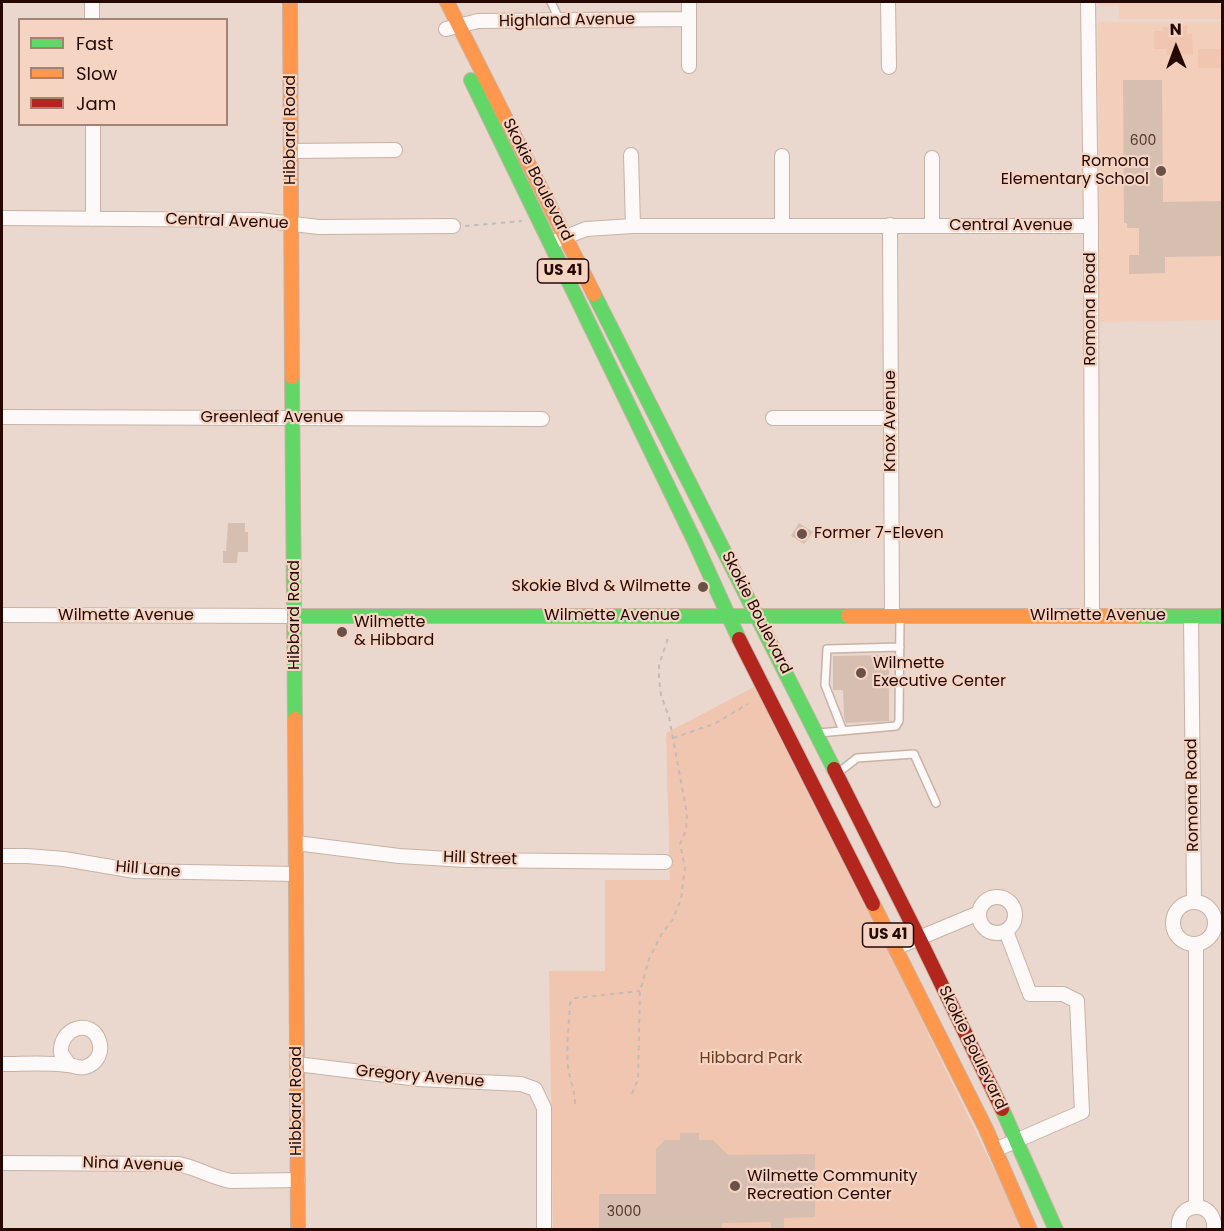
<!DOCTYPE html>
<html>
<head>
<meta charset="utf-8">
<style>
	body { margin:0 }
	#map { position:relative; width:1224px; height:1231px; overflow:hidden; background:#ead8ce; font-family:Poppins,sans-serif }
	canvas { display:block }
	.frame { position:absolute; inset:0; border:3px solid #250900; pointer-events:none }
	.legend { position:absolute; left:18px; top:18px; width:210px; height:108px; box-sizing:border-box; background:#f5d4c3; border:2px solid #a28375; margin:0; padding:8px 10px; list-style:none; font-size:18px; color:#250900 }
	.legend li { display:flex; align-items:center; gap:12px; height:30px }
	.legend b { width:30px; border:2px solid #a28375 }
	.north { position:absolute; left:1146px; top:18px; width:60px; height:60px; -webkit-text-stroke:4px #f5d4c3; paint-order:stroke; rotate:359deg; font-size:16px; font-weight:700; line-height:24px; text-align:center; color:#250900 }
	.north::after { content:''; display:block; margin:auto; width:21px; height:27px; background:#250900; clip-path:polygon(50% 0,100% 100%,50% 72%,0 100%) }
</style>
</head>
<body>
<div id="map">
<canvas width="1224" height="1231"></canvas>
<div class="frame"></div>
<ul class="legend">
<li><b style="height:8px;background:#63d668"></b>Fast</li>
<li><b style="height:8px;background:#ff974d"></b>Slow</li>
<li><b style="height:8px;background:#b3261e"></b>Jam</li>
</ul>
<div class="north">N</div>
</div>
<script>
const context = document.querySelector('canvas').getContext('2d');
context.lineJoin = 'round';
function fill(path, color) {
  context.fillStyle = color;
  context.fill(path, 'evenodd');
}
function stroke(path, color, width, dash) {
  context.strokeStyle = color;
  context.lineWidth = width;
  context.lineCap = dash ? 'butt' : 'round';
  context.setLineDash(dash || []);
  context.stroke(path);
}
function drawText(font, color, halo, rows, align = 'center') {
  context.font = font + ' Poppins,sans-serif';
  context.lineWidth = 4.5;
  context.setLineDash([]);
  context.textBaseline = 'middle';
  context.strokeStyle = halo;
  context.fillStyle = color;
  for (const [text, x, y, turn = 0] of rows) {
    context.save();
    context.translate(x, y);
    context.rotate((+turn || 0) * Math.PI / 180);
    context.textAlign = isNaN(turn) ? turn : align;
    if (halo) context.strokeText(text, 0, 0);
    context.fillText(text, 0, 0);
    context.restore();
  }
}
fill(new Path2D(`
	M1099,2H1222V19H1119V6H1099Z
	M1098,22H1222V320L1100,322Z`), '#f3ceba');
fill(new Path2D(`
	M1187,26V34H1192L1193,54L1166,55V49H1154V31H1163V27Z
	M1198,49H1222V68H1198Z
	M754,687L910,996L1023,1229H553L549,971H605V880H670L666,733Z`), '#f1c6b0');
fill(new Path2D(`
	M1123,80H1162L1163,202L1222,201V256L1165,257V273L1129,274V255H1139V228H1127V223H1124Z
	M228,523H245V532H248V552H238L237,563H223V551H226Z
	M799,523L813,532L804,544L791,536Z
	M889,655V721L846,723L844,717L843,690H833V656Z
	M680,1133H699V1140H713L728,1155L815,1154V1217L784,1218V1230H771V1222L722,1223V1230H599V1194H656V1149L665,1140H680Z`), '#d6beb1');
const lane = new Path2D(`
	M551,2L560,21
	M843,731L825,685L827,649L900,647
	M819,733L896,726L899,721L900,618
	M839,772L857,758L914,754L936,803`);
const street = new Path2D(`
	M92,2V20
	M689,2V66
	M888,2L889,67
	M1088,2L1091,226L1092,616
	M446,29L478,21L689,19
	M93,124V219
	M291,151L395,150
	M631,155L633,226
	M782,156V226
	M932,158V226
	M2,218L259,220L319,227L453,226
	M890,225L892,616
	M558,240L586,229L633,226H1091
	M2,417L542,419
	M773,418H891
	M2,615L295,616
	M1191,616L1194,901
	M296,843L399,856L466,860L665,862
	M2,856H27L64,859L135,871L296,874
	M979 915a18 18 0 1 1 36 0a18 18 0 1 1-36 0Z
	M1173 923a21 21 0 1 1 42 0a21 21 0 1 1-42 0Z
	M1196,944V1207
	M895,948L979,913
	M2,1064C23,1064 46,1062 67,1065C74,1065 78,1069 85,1067C97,1064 103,1052 99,1041C92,1018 59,1027 61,1053L69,1065
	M297,1064L418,1079L521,1084L535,1089L544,1108V1230
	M995,1150L1082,1112L1077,1001L1063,994H1030L1006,931
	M2,1163L178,1164C196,1167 212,1178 231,1181L298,1180
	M1179,1230C1175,1200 1217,1199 1214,1230`);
const fast = new Path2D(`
	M471,80L694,540L739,639
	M594,294L834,769
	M292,377L295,719
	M295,616H848
	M1136,616H1222
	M1002,1109L1056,1230`);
const slow = new Path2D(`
	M290,2L292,377
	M447,2L594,294
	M848,616H1136
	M295,719L298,1230
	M873,904L986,1129L1030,1230`);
const jam = new Path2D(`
	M739,639L873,904
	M834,769L919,938L1002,1109`);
stroke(lane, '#c8b2a5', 10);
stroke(street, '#c8b2a5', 16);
stroke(fast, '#c8b2a5', 16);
stroke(slow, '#c8b2a5', 16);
stroke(jam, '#c8b2a5', 16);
stroke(new Path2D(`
	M465,226L522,221
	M673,738L714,724L748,704
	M632,1094L638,1079L640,991L649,959L661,935L673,919L681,899L685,868L680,844L686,830L687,814L669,717L661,695L659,679V665L668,638
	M575,1104C575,1089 570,1082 568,1067C566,1046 569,1024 570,1003L575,998L640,991`), '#c3bbb6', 2, [4.5, 4.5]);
stroke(lane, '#fcf9f8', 7);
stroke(street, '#fcf9f8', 14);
stroke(fast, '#63d668', 14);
stroke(slow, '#ff974d', 14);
stroke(jam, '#b3261e', 14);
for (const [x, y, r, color] of [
	[1161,171,6,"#6a5148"],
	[802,534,6,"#6a5148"],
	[703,587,6,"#6a5148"],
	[342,632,6,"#6a5148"],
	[861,673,6,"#6a5148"],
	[735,1186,6,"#6a5148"]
]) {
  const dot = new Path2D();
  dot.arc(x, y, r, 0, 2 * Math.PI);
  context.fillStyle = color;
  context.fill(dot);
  stroke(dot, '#f5d4c3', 2);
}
drawText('14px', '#51362c', null, [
	["600",1143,141],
	["3000",624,1212]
]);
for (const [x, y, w] of [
	[563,271,51],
	[888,935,51]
]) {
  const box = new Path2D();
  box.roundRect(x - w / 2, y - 12, w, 24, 4.5);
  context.fillStyle = '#f5d4c3';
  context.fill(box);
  stroke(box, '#250900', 1.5);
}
drawText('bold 15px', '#250900', null, [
	["US 41",563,271],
	["US 41",888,935]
]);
drawText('16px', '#250900', '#f5d4c3', [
	["Highland Avenue",567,21,-1],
	["Hibbard Road",291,130,-90],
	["Skokie Boulevard",537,180,63],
	["Central Avenue",227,222,2],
	["Central Avenue",1011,226],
	["Romona Road",1091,309,-90],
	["Greenleaf Avenue",272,418],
	["Knox Avenue",891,421,-90],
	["Skokie Boulevard",756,613,63],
	["Hibbard Road",295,615,-90],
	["Wilmette Avenue",126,616],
	["Wilmette Avenue",612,616],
	["Wilmette Avenue",1098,616],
	["Romona Road",1193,795,-91],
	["Hill Street",480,859,2],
	["Hill Lane",148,870,5],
	["Skokie Boulevard",972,1048,64],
	["Gregory Avenue",420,1077,5],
	["Hibbard Road",297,1101,-90],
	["Nina Avenue",133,1165,2]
]);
drawText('16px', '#250900', '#f5d4c3', [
	["Romona",1149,162,"right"],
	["Elementary School",1149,180,"right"],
	["Former 7-Eleven",814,534],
	["Skokie Blvd & Wilmette",691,587,"right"],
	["Wilmette",354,623],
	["& Hibbard",354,641],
	["Wilmette",873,664],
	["Executive Center",873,682],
	["Wilmette Community",747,1177],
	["Recreation Center",747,1195]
], 'left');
drawText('16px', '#6f3a1b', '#f5d4c3', [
	["Hibbard Park",751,1059]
]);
</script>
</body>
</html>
